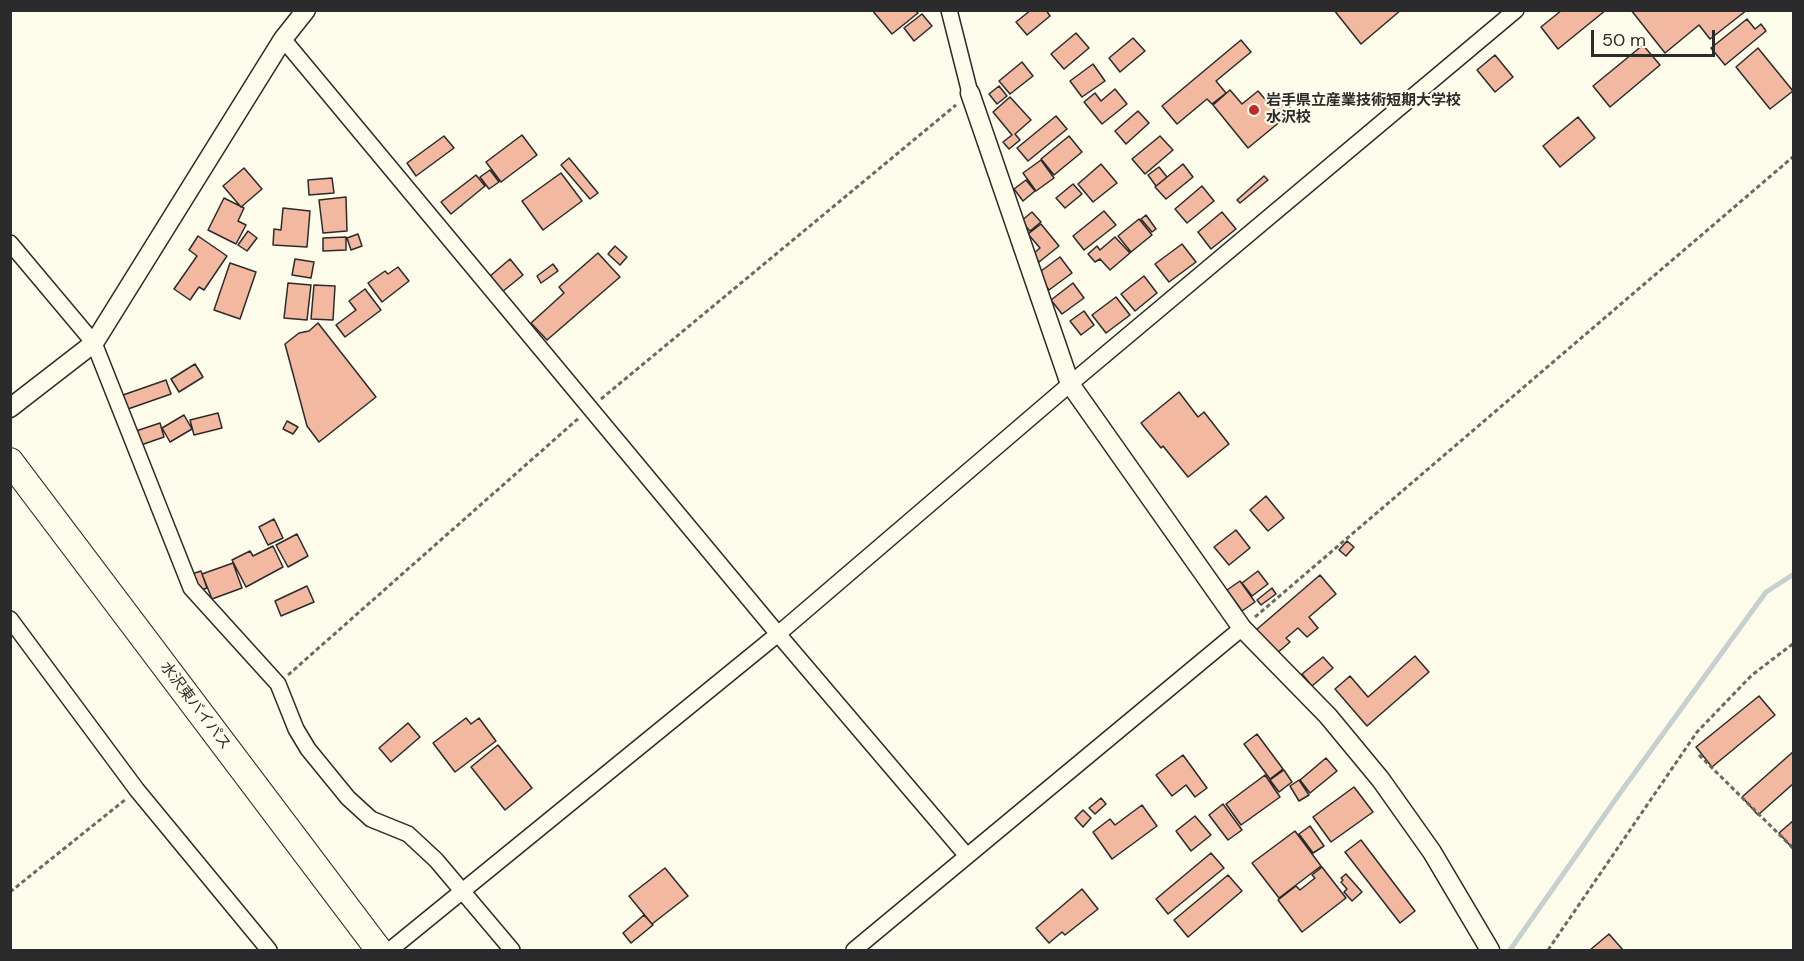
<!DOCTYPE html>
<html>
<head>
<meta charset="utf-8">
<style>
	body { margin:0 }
	#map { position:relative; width:1804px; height:961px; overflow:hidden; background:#fdfbea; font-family:"DM Sans",sans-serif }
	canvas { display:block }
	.frame { position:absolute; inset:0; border:12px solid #2b2b2b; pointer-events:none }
	.scale { position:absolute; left:1591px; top:30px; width:124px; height:27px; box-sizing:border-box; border:3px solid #2b2b2b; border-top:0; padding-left:8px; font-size:18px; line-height:21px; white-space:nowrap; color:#2b2b2b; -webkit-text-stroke:4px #fdfbea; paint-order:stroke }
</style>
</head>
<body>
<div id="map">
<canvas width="1804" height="961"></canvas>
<div class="frame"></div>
<div class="scale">50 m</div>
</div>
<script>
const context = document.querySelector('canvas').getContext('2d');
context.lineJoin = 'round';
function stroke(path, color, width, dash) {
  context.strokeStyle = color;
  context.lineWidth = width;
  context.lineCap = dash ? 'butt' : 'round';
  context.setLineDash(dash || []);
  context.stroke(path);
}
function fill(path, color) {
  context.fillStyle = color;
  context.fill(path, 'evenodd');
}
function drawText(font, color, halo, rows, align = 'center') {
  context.font = font + ' "DM Sans","Noto Sans JP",sans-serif';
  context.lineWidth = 4.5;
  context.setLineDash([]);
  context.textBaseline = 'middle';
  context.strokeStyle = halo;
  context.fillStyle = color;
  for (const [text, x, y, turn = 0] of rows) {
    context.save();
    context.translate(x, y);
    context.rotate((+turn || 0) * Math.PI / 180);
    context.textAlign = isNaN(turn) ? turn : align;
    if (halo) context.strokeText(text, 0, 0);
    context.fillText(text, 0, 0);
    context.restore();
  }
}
stroke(new Path2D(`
	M1510,950L1620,793L1766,592L1794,574`), '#c7d0d0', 5);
const building = new Path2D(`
	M872,10H915L918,13L892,34Z
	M1031,10H1046L1050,16L1027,35L1016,22Z
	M1334,10H1401L1361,44Z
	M1562,10H1606L1558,49L1541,27Z
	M1631,10H1747L1710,39L1699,25L1665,53Z
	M922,14L932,26L914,41L904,28Z
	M1747,19L1755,29L1761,24L1766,31L1725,65L1711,48Z
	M1076,33L1089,48L1064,69L1051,54Z
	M1133,38L1145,51L1120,72L1109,58Z
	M1241,40L1251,52L1216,81L1226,93L1212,104L1207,99L1177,124L1162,106Z
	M1643,45L1660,65L1610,107L1593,86Z
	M1758,48L1793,91L1770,109L1736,67Z
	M1495,55L1513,77L1495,92L1477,70Z
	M1022,62L1033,76L1010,94L999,81Z
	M1093,64L1105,81L1082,97L1070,81Z
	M999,86L1007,96L997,104L989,94Z
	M1115,89L1127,104L1102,124L1084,102L1095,93L1101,101Z
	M1230,90L1242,104L1258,91L1271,106L1281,97L1293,111L1248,148L1213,105Z
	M1010,97L1031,120L1015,134L1020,140L1009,149L1003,142L1012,135L993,112Z
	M1138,111L1149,123L1126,144L1115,131Z
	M1056,116L1067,129L1028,161L1017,148Z
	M1578,117L1595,138L1560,167L1543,146Z
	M522,135L537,155L501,182L486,162Z
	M444,136L454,148L416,176L407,163Z
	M1069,136L1082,152L1054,175L1041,159Z
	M1160,136L1173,150L1145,174L1132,159Z
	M569,158L598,193L590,199L561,165Z
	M1041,160L1054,178L1036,191L1023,173Z
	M1101,164L1117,183L1093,202L1078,184Z
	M1183,164L1193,177L1166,199L1155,187Z
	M1159,167L1167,177L1156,186L1148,175Z
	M244,168L262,189L241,207L223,186Z
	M490,170L499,182L489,189L480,177Z
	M561,173L582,201L543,230L522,201Z
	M476,175L485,186L451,214L441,202Z
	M1264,176L1268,180L1240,203L1237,200Z
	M332,178L334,193L309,195L308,180Z
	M1026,180L1035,191L1023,201L1014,189Z
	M1073,184L1082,194L1065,208L1056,198Z
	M1202,186L1214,201L1187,223L1175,209Z
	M346,197L347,231L323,233L319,200Z
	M224,198L244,208L238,221L246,225L236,244L208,230Z
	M283,208L310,211L307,247L273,245L274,229L281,230Z
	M1104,211L1116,225L1084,250L1073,236Z
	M1032,212L1041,222L1030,231L1021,221Z
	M1222,212L1236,229L1211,249L1198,232Z
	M1146,215L1156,229L1152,232L1141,219Z
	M1139,219L1152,235L1131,252L1118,236Z
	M1041,224L1059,246L1039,262L1033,254L1040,248L1028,234Z
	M248,231L257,238L247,251L238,245Z
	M358,234L362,246L351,250L347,238Z
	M198,236L227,256L204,290L199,287L190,300L174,289L197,256L189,250Z
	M346,237V250L323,251V238Z
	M1115,237L1130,253L1110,270L1100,259L1095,262L1088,254L1097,246L1100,250Z
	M1182,244L1196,262L1169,282L1155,264Z
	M615,246L627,257L620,265L608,254Z
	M598,253L620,277L547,340L531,323L564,293L559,287Z
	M1060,257L1072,273L1049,290L1037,274Z
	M295,259L314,262L311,278L292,275Z
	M510,259L523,275L502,292L489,277Z
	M230,263L256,272L240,319L214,310Z
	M553,264L558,271L541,283L537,276Z
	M398,267L409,281L382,302L368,283L385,271L388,274Z
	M1144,276L1157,293L1135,311L1121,294Z
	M288,283L311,285L307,320L284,318Z
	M1073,283L1084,298L1062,314L1051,300Z
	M314,285L335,286L333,320L311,319Z
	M365,289L381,310L345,337L336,325L356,310L349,301Z
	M1116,297L1130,315L1106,333L1092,315Z
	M1084,311L1094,325L1081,335L1070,321Z
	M318,323L376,397L319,442L307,426L285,344L299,333L309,331Z
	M195,364L203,377L179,392L171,379Z
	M166,380L171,394L128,409L123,395Z
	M1179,392L1198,417L1204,412L1229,444L1188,477L1163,446L1161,448L1141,423Z
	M218,413L222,428L194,435L190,420Z
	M184,415L192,429L170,442L162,428Z
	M287,421L298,427L293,434L283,429Z
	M160,423L164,437L141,445L136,431Z
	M1266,496L1284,518L1268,531L1250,510Z
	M274,519L283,538L268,545L259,527Z
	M1236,530L1250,548L1229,565L1214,547Z
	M297,534L308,556L288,567L276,545Z
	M1347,541L1354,547L1346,556L1339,550Z
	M273,546L283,567L246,587L232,560L250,551L253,556Z
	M233,563L242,588L212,599L202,574Z
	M201,571L207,588L195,592L189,575Z
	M1258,571L1268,584L1252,596L1242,583Z
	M1320,575L1336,594L1309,617L1318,628L1307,637L1298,628L1286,638L1290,642L1276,654L1256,630Z
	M1240,581L1255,602L1242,611L1227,590Z
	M307,586L314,602L281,616L275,601Z
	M1272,588L1276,594L1261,605L1257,600Z
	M1415,656L1429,672L1367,726L1335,689L1350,676L1368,697Z
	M1323,657L1333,668L1312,686L1302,674Z
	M1759,696L1775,715L1712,767L1696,747Z
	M466,718L471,724L479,718L496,741L455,772L433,743Z
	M408,723L420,737L391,762L379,748Z
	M1257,734L1283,769L1270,779L1244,744Z
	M498,745L532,788L505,810L471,767Z
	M1794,751V783L1758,815L1742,797Z
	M1183,755L1207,788L1195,797L1186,785L1172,796L1156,775Z
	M1326,758L1337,771L1310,793L1300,780Z
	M1284,770L1292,782L1279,792L1270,780Z
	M1265,775L1280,797L1241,825L1226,804Z
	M1299,780L1309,795L1299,801L1290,786Z
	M1354,787L1373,812L1331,842L1313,817Z
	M1101,798L1106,804L1095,814L1089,808Z
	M1223,804L1242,830L1228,840L1209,815Z
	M1142,805L1157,826L1112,859L1093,832L1110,819L1115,825Z
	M1083,810L1091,818L1083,827L1075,818Z
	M1195,816L1211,835L1191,851L1176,831Z
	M1794,820V850L1779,833Z
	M1310,826L1324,846L1313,853L1299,834Z
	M1295,831L1321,866L1279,898L1252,863Z
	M1361,840L1415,911L1400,923L1345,852Z
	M1211,853L1224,868L1168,914L1156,899Z
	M1322,867L1346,898L1302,932L1278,900L1296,886L1300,890L1315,878L1312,875Z
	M665,868L688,896L652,924L629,896Z
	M1346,874L1362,892L1352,901L1344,892L1347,889L1341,882L1343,880L1341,878Z
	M1228,875L1242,891L1188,937L1174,920Z
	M1082,889L1098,909L1065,935L1062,932L1049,943L1036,928Z
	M644,915L653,925L631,943L623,933Z
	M1609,934L1623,950H1590Z`);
fill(building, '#f2b8a0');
stroke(building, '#2b2b2b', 1.5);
const minor = new Path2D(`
	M949,10L970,93
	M283,39L778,634L967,856
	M10,243L94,343L191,588L278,684L296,729L308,749L348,798L371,819L408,834L436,860L512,950
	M10,619L137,790L269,950
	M390,950L778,634L1070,384L1516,10
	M854,950L1242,628`);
const tertiary = new Path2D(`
	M970,93L1070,384L1242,628L1328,716L1381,780L1432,852L1490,950
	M10,408L94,343L283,39L306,10`);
const trunk = new Path2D(`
	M10,461L379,950`);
stroke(minor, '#2b2b2b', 18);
stroke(tertiary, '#2b2b2b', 21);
stroke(trunk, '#2b2b2b', 28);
stroke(new Path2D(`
	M601,399L956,105
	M1255,617L1794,156
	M288,675L580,417
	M1699,755L1794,849
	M10,892L126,799
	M1548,950L1697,732L1752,675L1794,643`), '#6a6964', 3, [4.5, 3]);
stroke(minor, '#fdfbea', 15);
stroke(tertiary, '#fdfbea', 18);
stroke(trunk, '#fdfbea', 26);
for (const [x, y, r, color] of [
	[1254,110,6,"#c62828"]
]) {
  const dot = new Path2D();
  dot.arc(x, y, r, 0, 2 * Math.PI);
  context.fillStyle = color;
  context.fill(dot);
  stroke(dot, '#fdfbea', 2);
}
drawText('bold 15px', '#2b2b2b', '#fdfbea', [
	["岩手県立産業技術短期大学校",1266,101],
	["水沢校",1266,118]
], 'left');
drawText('15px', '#2b2b2b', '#fdfbea', [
	["水沢東バイパス",195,706,53]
]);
</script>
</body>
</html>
